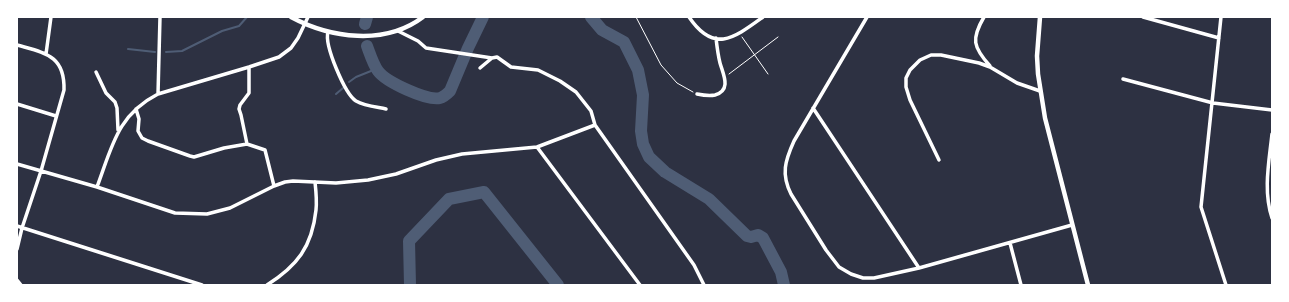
<!DOCTYPE html>
<html>
<head>
<meta charset="utf-8">
<style>
	body { margin:0 }
	#map { position:relative; width:1289px; height:302px; overflow:hidden; background:#2d3142; font-family:Ubuntu,sans-serif }
	canvas { display:block }
	.frame { position:absolute; inset:0; border:18px solid #fff; pointer-events:none }
</style>
</head>
<body>
<div id="map">
<canvas width="1289" height="302"></canvas>
<div class="frame"></div>
</div>
<script>
const context = document.querySelector('canvas').getContext('2d');
context.lineJoin = 'round';
function stroke(path, color, width, dash) {
  context.strokeStyle = color;
  context.lineWidth = width;
  context.lineCap = dash ? 'butt' : 'round';
  context.setLineDash(dash || []);
  context.stroke(path);
}
stroke(new Path2D(`
	M128,49L155,52
	M166,52L182,51L222,31L239,26L247,17
	M349,82L356,77L376,69
	M336,94L343,88`), '#4f5d75', 2);
stroke(new Path2D(`
	M591,17L602,30L624,42L638,70L643,95L641,131L643,144L649,157L665,172L709,199L747,236L751,237L758,235L763,238L781,272L784,285
	M365,24L367,17
	M367,46C370,54 373,64 378,71C386,82 427,101 440,98C444,97 447,94 450,91L468,48L483,17
	M410,285L409,241L449,199L484,192L558,285`), '#4f5d75', 12);
stroke(new Path2D(`
	M636,17L661,65L677,83L693,92
	M742,37L768,74
	M729,74L778,37`), '#fff', 1);
stroke(new Path2D(`
	M689,17C714,54 734,38 763,17
	M867,17L794,141C785,161 781,174 791,194L826,250L839,267L851,274L863,278H874L919,268L1072,225
	M984,17C971,39 973,47 990,66
	M1143,17L1219,38
	M1221,17L1201,207L1226,285
	M398,31L418,41L426,48L492,58
	M328,32C324,45 345,94 356,101C365,106 377,107 386,109
	M17,45C45,53 65,55 64,90L41,171L22,228L17,249
	M46,54L51,17
	M480,68L492,58L497,57L511,67L538,70L560,81L576,92L591,111L595,125L694,265L704,285
	M96,72L106,93L115,102L117,108L118,130
	M1123,79L1213,103L1272,110
	M158,94L160,17
	M697,94C702,95 710,96 715,95C732,90 723,74 720,63C718,55 717,47 716,38
	M17,104L56,116
	M813,108L919,268
	M136,109L139,119L138,131L142,138L148,141L190,156L194,157L224,148L247,144L265,150L274,186
	M1272,134C1269,162 1263,191 1272,218
	M247,144L241,115L239,109L240,105L249,93V67
	M537,147L640,285
	M939,160L910,100L906,87V78L910,70L920,60L931,55H941L979,63L990,67L1017,83L1040,91
	M17,164L97,187L175,213L207,214L230,208L274,186L285,182L293,181L336,183L368,180L396,174L436,160L462,154L537,147L595,125
	M97,187C112,147 117,115 158,94L249,67L279,57L291,48L298,38L308,17
	M17,226L202,285
	M1010,243L1021,285
	M17,280L21,285
	M267,285C297,266 312,247 316,210C317,201 316,191 315,182`), '#fff', 3.5);
stroke(new Path2D(`
	M291,17C330,38 385,46 423,17
	M1040,17L1037,56L1038,74L1045,118L1088,285`), '#fff', 4.5);
</script>
</body>
</html>
